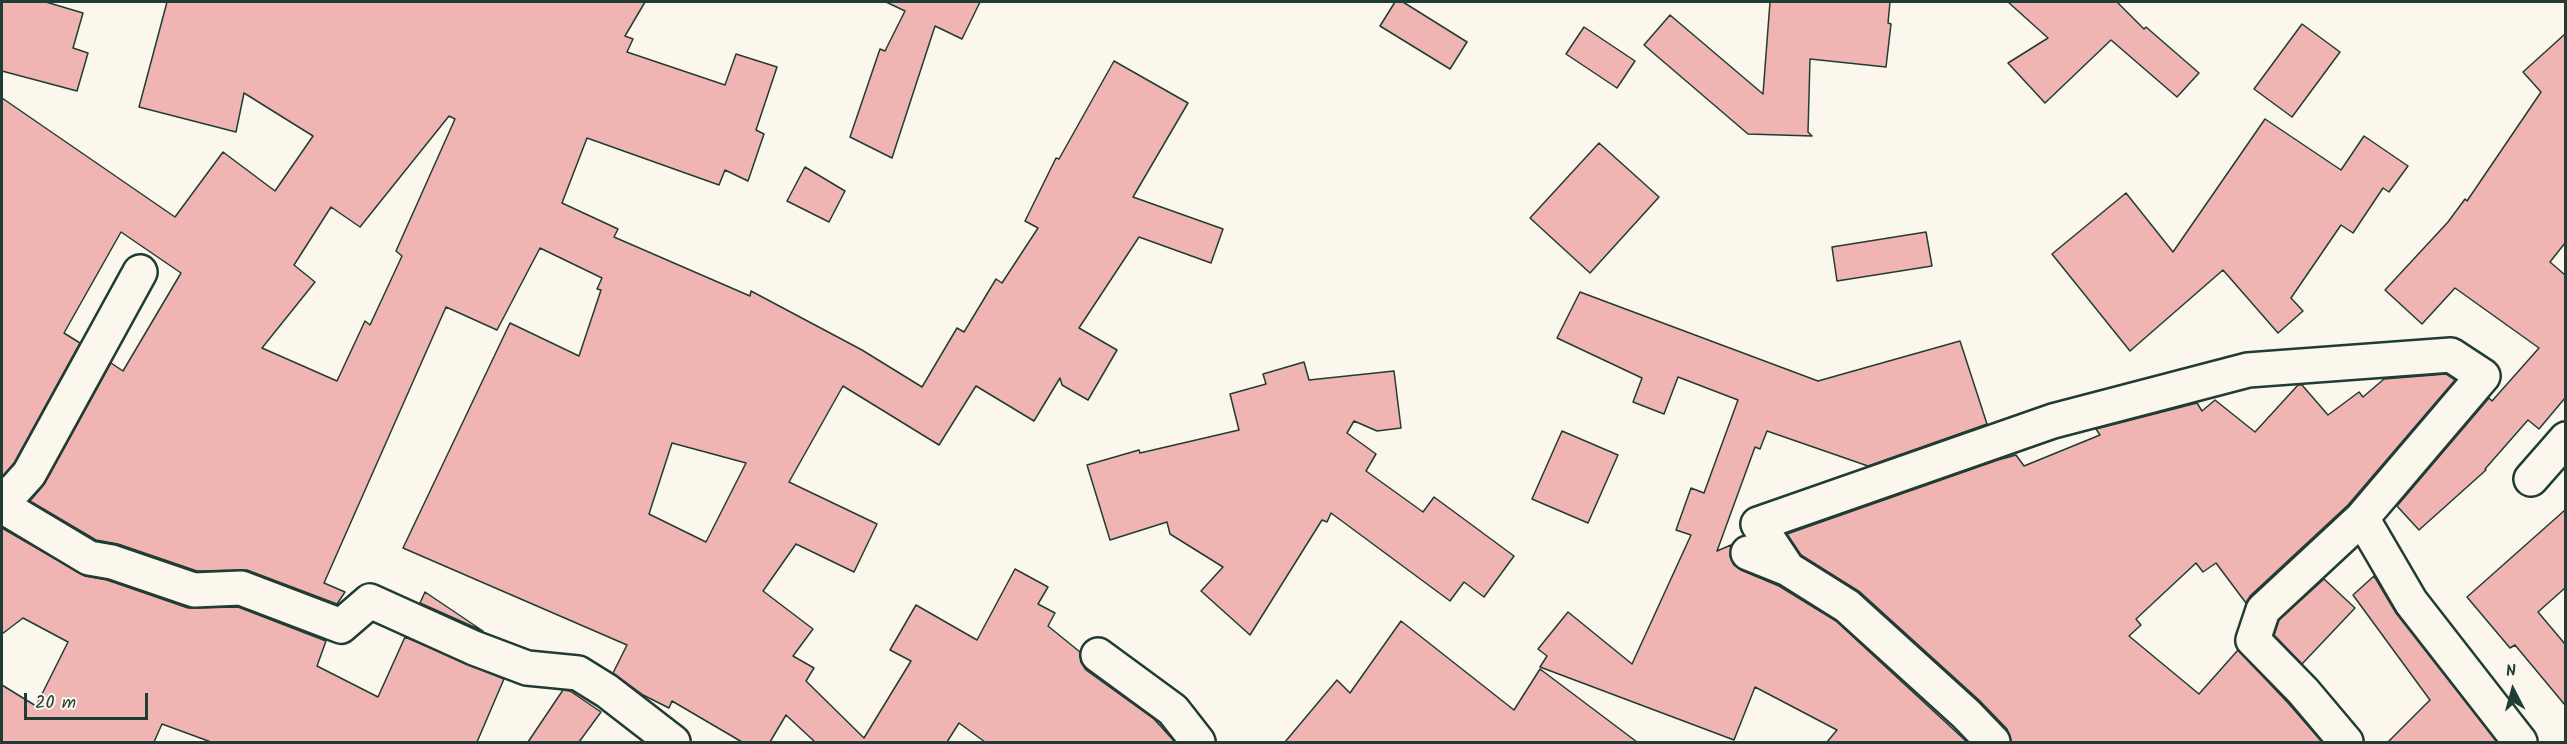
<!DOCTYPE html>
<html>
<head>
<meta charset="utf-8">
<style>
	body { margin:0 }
	#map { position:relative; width:2567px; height:744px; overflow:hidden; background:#fbf7ec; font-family:Kalam,sans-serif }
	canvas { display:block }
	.frame { position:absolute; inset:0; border:3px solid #1f3d34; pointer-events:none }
	.north { position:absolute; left:2483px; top:660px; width:60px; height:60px; -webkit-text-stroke:4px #fbf7ec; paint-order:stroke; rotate:354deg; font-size:16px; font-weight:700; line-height:24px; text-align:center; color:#1f3d34 }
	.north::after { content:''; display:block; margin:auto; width:21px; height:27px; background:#1f3d34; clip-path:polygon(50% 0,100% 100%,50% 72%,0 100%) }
	.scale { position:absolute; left:24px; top:693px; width:124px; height:27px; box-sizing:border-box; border:3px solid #1f3d34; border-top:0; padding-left:8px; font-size:18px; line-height:21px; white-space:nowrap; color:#1f3d34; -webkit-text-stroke:4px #fbf7ec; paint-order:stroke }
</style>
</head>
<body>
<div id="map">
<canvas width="2567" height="744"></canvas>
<div class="frame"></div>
<div class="north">N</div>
<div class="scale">20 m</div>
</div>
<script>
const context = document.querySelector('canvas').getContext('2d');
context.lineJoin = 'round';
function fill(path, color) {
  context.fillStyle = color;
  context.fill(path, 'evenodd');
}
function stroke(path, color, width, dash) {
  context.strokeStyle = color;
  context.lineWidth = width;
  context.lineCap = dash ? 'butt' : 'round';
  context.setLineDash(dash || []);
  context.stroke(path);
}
const building = new Path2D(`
	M2,2H46L83,13L73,48L88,53L77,91L2,71Z
	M167,2H645L625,36L633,39L627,52L725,85L736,54L777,67L756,130L764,134L748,181L725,170L719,185L587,138L562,203L618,229L614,237L750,296L751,291L862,350L922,387L957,328L964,332L996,279L1002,283L1038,228L1025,221L1056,158L1059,159L1114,61L1188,103L1133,197L1223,229L1211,263L1139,237L1079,328L1117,350L1088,400L1062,385L1060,378L1034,421L976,386L939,445L843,386L789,482L877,524L854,572L796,544L763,591L813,629L793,656L814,668L806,681L864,738L911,661L890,650L916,605L977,640L1015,569L1048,587L1038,604L1055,613L1048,626L1080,652L1081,662L1086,670L1154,719L1175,742H985L959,723L947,742H815L786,715L770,742H742L672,701L669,708L643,695L613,673L627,645L403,548L510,323L579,356L601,290L597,289L602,278L540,248L497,330L446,307L324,583L345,592L337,604L247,570L197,571L118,544L96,540L30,501L45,483L111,363L123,371L181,273L121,232L64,333L80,343L14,463L2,477V98L175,217L223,152L275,191L313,136L244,93L236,132L139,107ZM449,116L455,119L396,251L402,256L370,325L365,321L337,381L262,348L315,282L294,265L331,207L360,227ZM672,443L746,463L706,542L649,514Z
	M886,2H980L962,39L935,26L892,158L850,137L880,49L885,51L905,11Z
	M1395,2H1403L1467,42L1450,69L1380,26Z
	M1770,2H1890L1888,23L1891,24L1886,67L1810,59L1808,132L1812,136L1748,134L1644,45L1670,15L1763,94Z
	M2008,2H2117L2144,29L2146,27L2199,73L2177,97L2111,40L2045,103L2008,63L2048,38Z
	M2302,24L2340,52L2292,117L2254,89Z
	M1584,27L1635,61L1617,88L1566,54Z
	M2565,34V243L2550,262L2565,275V398L2539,429L2528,420L2485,469L2486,470L2419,530L2397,506L2489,398L2492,401L2539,348L2455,288L2422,324L2385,290L2448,222L2465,199L2467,201L2541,92L2523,72Z
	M2265,119L2341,170L2364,136L2408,166L2389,192L2383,188L2353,233L2341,225L2291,298L2303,311L2278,333L2223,270L2130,351L2052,254L2126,193L2173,252Z
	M1599,143L1659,197L1590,273L1530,218Z
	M805,167L845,191L829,222L787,201Z
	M1926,232L1932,266L1837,281L1832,247Z
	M1580,292L1818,381L1960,341L1987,424L1868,466L1767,431L1760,449L1755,447L1717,551L1731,545L1730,556L1734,565L1741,570L1779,586L1836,621L1967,742H1827L1837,730L1755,687L1734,740L1540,667L1547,656L1538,649L1568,612L1632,664L1691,535L1676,530L1691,488L1704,493L1738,400L1678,377L1664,414L1633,402L1642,378L1557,338Z
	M1304,362L1309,380L1394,371L1401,428L1377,431L1354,421L1347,433L1376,454L1366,471L1423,512L1434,497L1514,556L1484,597L1464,582L1450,601L1331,513L1327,522L1322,520L1250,635L1201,591L1223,567L1170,534L1167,522L1110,540L1087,465L1139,450L1140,453L1239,430L1230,394L1266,384L1263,374Z
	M2446,374L2455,380L2348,505L2250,596L2246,603L2216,563L2203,572L2196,563L2136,619L2141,625L2129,636L2199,694L2238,650L2289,704L2322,742H2011L2007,729L1979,700L1860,592L1801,555L1787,534L1998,460L2016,455L2024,466L2100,435L2096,429L2197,403L2202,411L2215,400L2255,432L2298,385H2302L2328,415L2359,392L2363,397L2384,379Z
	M1562,431L1618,455L1588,523L1532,499Z
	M2565,510V588L2538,612L2565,644V705L2515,645L2510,648L2467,597Z
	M2,528L85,576L107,580L188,608L238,607L326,641L317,666L378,697L405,637L504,679L477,742H211L162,724L154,742H2V685L36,706L68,642L23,618L2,634Z
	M2374,576L2396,613L2497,742H2388L2430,700L2353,595Z
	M2324,579L2355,608L2302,664L2274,635L2279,620Z
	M425,592L483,631L420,603Z
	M1401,621L1514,710L1540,669L1637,742H1285L1337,680L1350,693Z
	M563,690L570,691L601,712L579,742H528Z`);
fill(building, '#f0b4b2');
stroke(building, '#1f3d34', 1.5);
const minor = new Path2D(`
	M2531,479L2566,439
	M2,504L29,474L140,272
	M2,506L89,558L112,562L194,590L241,588L341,626L370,601L474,648L527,668L578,673L607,691L673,742
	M2362,518L2411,602L2520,742
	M1748,553L1788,569L1758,524L2053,421L2248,370L2451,355L2483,376L2362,518L2263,610L2253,640L2303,691L2346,742
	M1788,569L1847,606L1966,714L1993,742
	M1098,655L1173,710L1198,742`);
stroke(minor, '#1f3d34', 38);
stroke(minor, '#fbf7ec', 33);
</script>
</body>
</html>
